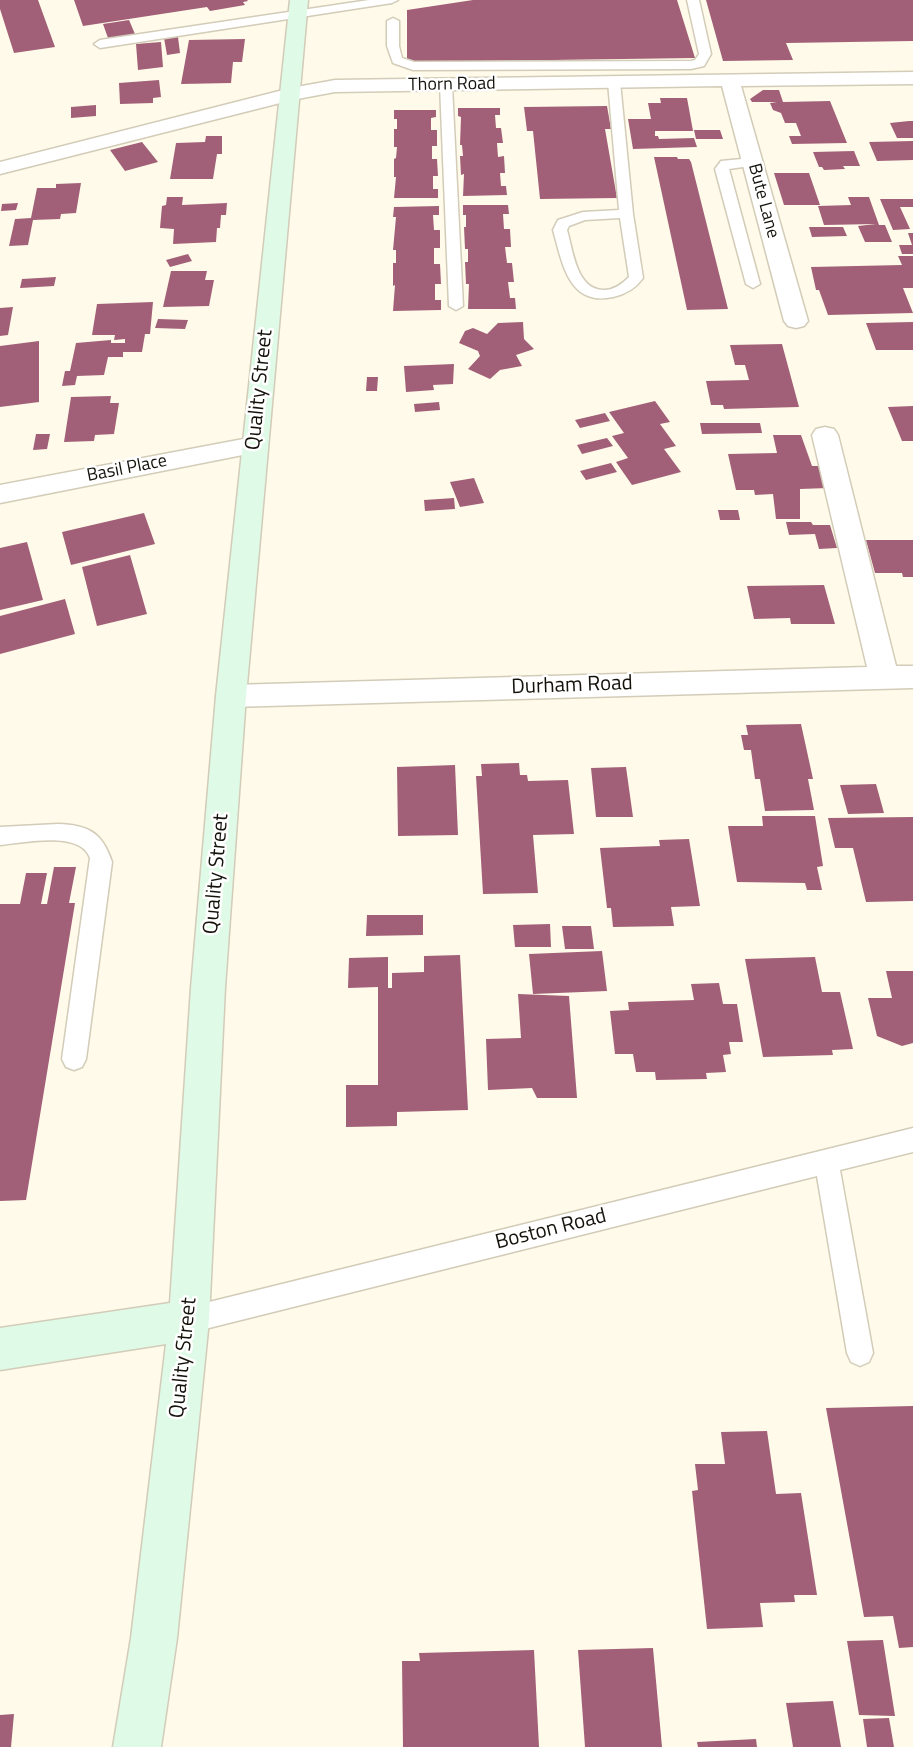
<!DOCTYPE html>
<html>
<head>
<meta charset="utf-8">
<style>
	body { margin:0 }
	canvas { display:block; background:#fffae9 }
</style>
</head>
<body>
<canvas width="913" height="1747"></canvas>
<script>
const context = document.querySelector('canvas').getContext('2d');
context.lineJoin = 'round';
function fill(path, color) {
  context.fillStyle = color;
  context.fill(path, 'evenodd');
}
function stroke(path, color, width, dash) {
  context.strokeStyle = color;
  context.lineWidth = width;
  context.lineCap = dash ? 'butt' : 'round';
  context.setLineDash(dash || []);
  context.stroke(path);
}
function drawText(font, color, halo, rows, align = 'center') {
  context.font = font + ' "Titillium Web",sans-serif';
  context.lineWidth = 5;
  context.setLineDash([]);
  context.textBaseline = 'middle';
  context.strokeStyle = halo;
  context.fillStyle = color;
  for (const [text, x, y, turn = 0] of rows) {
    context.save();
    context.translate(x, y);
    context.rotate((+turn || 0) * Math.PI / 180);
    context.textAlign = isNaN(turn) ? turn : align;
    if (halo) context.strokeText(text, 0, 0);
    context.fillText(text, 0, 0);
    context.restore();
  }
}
fill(new Path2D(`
	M0,0H38L55,47L14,53L0,9Z
	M74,0H247L248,1L243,2L245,5L210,11L207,7L83,26Z
	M473,0H677L695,58L407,62V10Z
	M706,0H913V41L786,43L793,60L723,61Z
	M129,20L135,34L108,38L103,24Z
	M178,37L180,53L167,55L164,38Z
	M245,39L242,62H233L231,83L181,84L189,40Z
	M161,42L163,67L138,70L136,44Z
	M159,80L161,97L153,98V103L120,104L119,83Z
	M763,90H779L783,102L830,101L847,143L792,144L789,136H801L796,123H785L781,113L773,110L770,103L777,102H752L750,99Z
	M660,98H687L693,131H655V136H658L659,139L694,138L697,147L633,149L628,119H651L648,103H661Z
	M96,105V116L71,118V107Z
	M607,106L611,129H605L617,198L540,199L533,131H527L524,107Z
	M458,108H500V115H495L496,128H501L503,143H497L498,157L504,156L505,173H500L501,186H506L507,195L463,196L464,174L461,175L460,156H463L462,145H460L461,117L458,116Z
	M394,110H436V117L431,118V130H437V146H432V159H437L438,176H433V189H438V198H394L396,177H394V159L396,158L397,147H394V129H397V119H394Z
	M909,121H913V138H897L890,123Z
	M694,130H720L723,139H696Z
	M206,136H222V154H217L213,179H170L176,143L205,142Z
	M913,141V160L877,161L869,142Z
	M142,142L158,162L125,171L110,150Z
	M854,151L860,166H843L845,169L824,170L822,167H819L813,152Z
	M654,157H677L678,159H689L691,162L728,309L687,310Z
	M774,173H809L820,205H784Z
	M81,183L76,213L61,214L60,219L33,220L28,245L9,246L15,219L31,218L37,188H56V184Z
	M167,197H183L182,205L227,203L226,215H221L220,228H217L216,242L173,244L174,229L160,228L162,206L166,205Z
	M848,197H869L879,225H885L892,242H865L858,226L876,224L824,225L818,206L851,205Z
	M880,199H913V207H900L910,229L893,230Z
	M18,203L16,210L1,211L2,204Z
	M463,205H508L509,214H503L504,229H510L511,247H505L507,263H512L514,282H508L510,298H515L516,309H468L469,284H466L465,262H468V249H465L464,227H466V215H463Z
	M439,206V215H433L434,230H440V248H434V264H440L441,284H435V300H441V310L393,311L395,285L393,286V263H396V250H393L396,217H393L394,207Z
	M809,227H843L847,236L812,237Z
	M908,233H913V254H902L899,245H912Z
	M188,254L192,261L170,267L166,260Z
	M898,256H913V288H903L913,313L828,315L819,290H816L811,267L902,265Z
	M171,271H207L205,280H214L209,306L163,307Z
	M56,277L54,286L20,288L22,279Z
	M153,302L150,334H145L142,352H123V357H108L104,375L77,376L75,385L62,386L65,371H70L76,343L111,340V343H125V339L114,340L115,335H92L97,304Z
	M13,307L8,335L0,336V308Z
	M158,319L188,320L185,329L155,328Z
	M523,322L524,339L534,349L516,355L522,366L500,370L490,379L468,369L480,356L478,351L459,343L465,331L473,328L487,334L498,323Z
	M913,322V350H876L866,323Z
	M39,341V402L0,407V346Z
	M782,344L799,407L724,409L723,405H711L706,381L749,380L745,365H735L730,345Z
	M454,364L453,384L433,385L434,390L406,392L404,366Z
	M367,377H378L377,391H366Z
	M111,396L110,403H119L114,434L95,435L94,441L64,442L71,397Z
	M655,401L670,422L660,424L676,446L664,449L681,472L632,485L616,462L628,458L612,436L624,433L609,412Z
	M439,402L440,410L415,412L414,404Z
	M913,406V441H902L888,407Z
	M605,413L610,421L580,428L575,420Z
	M700,423H760L762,433L702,434Z
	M36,434H50L47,449L33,450Z
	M773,435H801L812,466H822L828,488L800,489V519H776L773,494L755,495L754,490H736L728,454L777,453Z
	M607,438L613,446L582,454L577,445Z
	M611,463L617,472L586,480L580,471Z
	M474,478L484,503L460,507L450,482Z
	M454,498L455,509L425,511L424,500Z
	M718,510H738L740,520H720Z
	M144,513L155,544L71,565L62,532Z
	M786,522H811L813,525H830L837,548L819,549L815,534L789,535Z
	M866,540H913V577H903L902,573H875Z
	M27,542L43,600L0,610V548Z
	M130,555L147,614L97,626L82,567Z
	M824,585L835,624H791L790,618L754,619L747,586Z
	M65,599L75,634L0,654V616Z
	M801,724L813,779H808L814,810L765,811L760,779H755L751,750H744L741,735H748L746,725Z
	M519,763L520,775H527L528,781L568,780L574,834L533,835L538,893L483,894L476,776H482L481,764Z
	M455,765L458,835L398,836L397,767Z
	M626,767L633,817H596L591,768Z
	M876,784L884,813L848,814L840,785Z
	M762,816H815L823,866L817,867L822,890H807L805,883L737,882L728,826H763Z
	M913,817V901L866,902L853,848H835L828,818Z
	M689,839L700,906L671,907L674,926L613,927L611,908H607L600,848L660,846L659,840Z
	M54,867H76L69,903H75L26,1200L0,1201V904H20L26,873H47L41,904H47Z
	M367,915H423V935L366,936Z
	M550,924L551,947H515L513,925Z
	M562,926H591L594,949H565Z
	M602,951L607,991L533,994L529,954Z
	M460,955L468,1110L397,1112V1126L346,1127V1085H378V987L348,988L349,958L388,957V988H392V973L424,972V956Z
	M815,957L822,992H840L853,1049L832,1050L833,1055L763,1057L745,959Z
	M886,971H913V1043L902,1046L877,1036L868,998H892Z
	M719,983L723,1004H737L743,1042H729L731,1054L723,1055L726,1072L706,1073L707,1079L656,1080L655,1072H636L633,1054H615L610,1011L629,1010L628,1002L694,1000L691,984Z
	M518,994L569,996L577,1098H537L532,1088L488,1090L486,1039L521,1038Z
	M913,1406V1647L899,1648L893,1616L864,1617L826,1408Z
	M767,1431L776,1494L801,1493L817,1595H794L795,1602L760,1603L763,1627L707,1629L692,1491L698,1490L695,1464H725L721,1432Z
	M883,1640L895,1716L859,1715L847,1641Z
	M653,1648L662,1747H585L578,1650Z
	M534,1650L539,1747H403L402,1661H420L419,1653Z
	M833,1701L841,1747H793L786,1703Z
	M14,1714L11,1747H0V1715Z
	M889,1718L894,1747H867L863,1719Z
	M756,1739L757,1747H698L697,1742Z`), '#a26078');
const lane = new Path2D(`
	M369,0H398L392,3L100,48L94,44L100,40Z
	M687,0H699L711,54L704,66L691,69L413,70L393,63L387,46V21L393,18L399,21V46L402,58L414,62L691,61L695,60L699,54Z
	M614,78L620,82L633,214L643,278C635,289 626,294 613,297C568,307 562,261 553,230L558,220L583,212L619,210L608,82ZM620,218L629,277C622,284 614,290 604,290C576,290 573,250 567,230L569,226L585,220Z
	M446,81L452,85L463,306L456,310L449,306L440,85Z
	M752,158L757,159L759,162L757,165L729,169L760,284L753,288L746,284L715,169L721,161Z
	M58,824C88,825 102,832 112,862L86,1059L82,1067L74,1070L66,1067L62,1059L90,858C80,830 24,843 0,845V827Z
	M913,1128V1152L840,1170L873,1353L869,1362L860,1366L851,1362L847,1353L817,1176L189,1333L180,1329L176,1320L180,1311L189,1307Z`);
const street = new Path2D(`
	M913,72V84L741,86L808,321L804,326L796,328L788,326L784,321L722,86L335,92L292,100L0,174V162L291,88L335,80Z
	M825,427L834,429L838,435L896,666H913V688L231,707L220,704L216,696L220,688L231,685L867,667L812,435L816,429Z
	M254,437L263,439L267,445L263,451L0,503V485Z`);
const secondary = new Path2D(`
	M290,0H308L246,696L225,988L209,1320L177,1638L161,1747H113L131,1638L166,1344L0,1370V1328L170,1303L191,988L216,696Z`);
stroke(lane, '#d2ccb8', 3);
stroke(street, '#d2ccb8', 3);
stroke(secondary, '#d2ccb8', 3);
fill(lane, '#fff');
fill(street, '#fff');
fill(secondary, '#e0fae8');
drawText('18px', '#14120b', '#fff', [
	["Thorn Road",452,85,-1],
	["Bute Lane",763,201,75],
	["Basil Place",127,469,-11]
]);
drawText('21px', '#14120b', '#fff', [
	["Quality Street",260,390,-84],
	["Durham Road",572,686,-2],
	["Quality Street",217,874,-85],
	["Boston Road",551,1230,-14],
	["Quality Street",184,1358,-84]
]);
</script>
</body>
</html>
